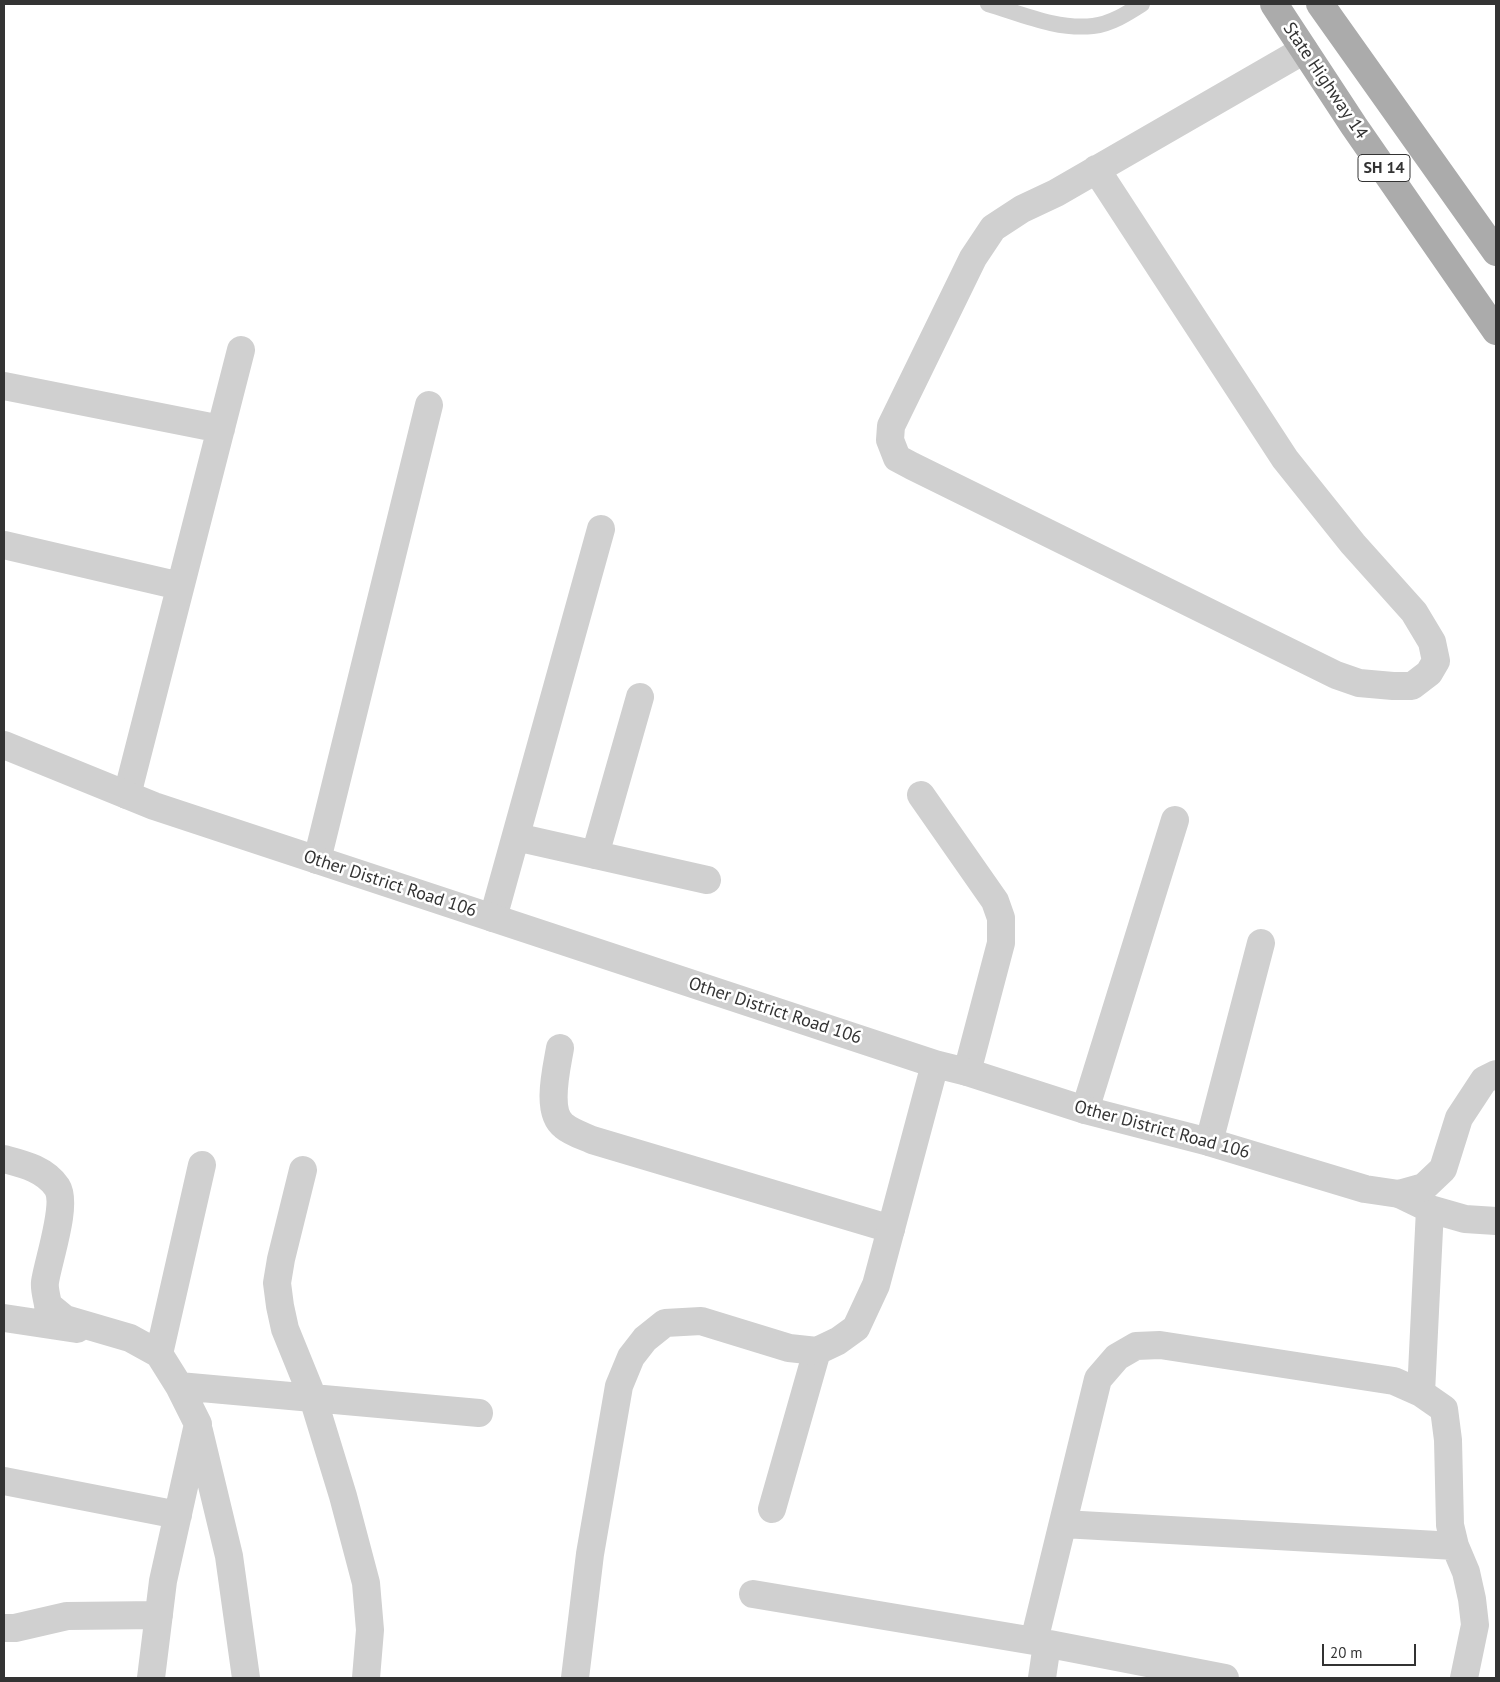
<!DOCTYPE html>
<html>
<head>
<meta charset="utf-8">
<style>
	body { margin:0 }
	#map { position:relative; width:1500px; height:1682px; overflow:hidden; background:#fff; font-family:"PT Sans",sans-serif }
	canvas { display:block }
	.frame { position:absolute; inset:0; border:5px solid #333; pointer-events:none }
	.scale { position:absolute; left:1322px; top:1644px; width:94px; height:22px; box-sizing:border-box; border:2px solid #333; border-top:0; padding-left:6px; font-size:15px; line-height:18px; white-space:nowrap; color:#333; -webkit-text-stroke:4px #fff; paint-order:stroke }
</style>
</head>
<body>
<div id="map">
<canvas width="1500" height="1682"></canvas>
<div class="frame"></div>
<div class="scale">20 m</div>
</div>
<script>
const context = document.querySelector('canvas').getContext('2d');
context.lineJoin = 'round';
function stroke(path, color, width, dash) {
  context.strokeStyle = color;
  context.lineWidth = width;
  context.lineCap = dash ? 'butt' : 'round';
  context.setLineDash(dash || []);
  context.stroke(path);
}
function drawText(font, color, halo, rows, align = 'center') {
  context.font = font + ' "PT Sans",sans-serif';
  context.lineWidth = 5;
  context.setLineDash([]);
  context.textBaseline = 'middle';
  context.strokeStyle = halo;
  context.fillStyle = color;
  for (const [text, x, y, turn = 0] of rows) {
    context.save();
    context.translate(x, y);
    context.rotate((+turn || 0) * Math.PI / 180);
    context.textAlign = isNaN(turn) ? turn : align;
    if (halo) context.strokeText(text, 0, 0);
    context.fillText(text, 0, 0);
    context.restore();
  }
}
stroke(new Path2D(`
	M988,4C1022,14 1057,30 1093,26C1111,24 1128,13 1142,4`), '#d0d0d0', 16);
stroke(new Path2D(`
	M1096,169L1285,459L1353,544L1414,612L1432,642L1436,661L1429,673L1412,686H1393L1359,683L1336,675L912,466L897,458L890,440L891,426L973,258L993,228L1022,209L1056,193L1304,50
	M4,386L221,429
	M4,545L180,586
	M127,795L241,350
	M921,795L995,901L1001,918V943L967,1072
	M516,837L707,880
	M595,855L640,697
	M317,860L429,405
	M493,918L601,529
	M560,1048C557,1067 545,1112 564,1126C571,1132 583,1136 592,1140L891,1229
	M1085,1110L1175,820
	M1209,1142L1261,943
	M4,1159C23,1164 45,1169 57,1187C68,1204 48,1261 45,1282C44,1289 47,1298 48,1305L65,1319L130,1338L159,1354L179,1386L198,1424L163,1581L151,1678
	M303,1170L281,1259L277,1283L280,1306L285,1329L313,1398L343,1496L366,1583L370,1630L366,1678
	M1399,1194L1430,1209L1421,1393
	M1430,1209L1465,1219L1496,1221
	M4,1318L77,1329
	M159,1354L202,1165
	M179,1386L479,1413
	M199,1431L229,1556L246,1678
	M4,1481L178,1515
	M772,1509L817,1351
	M1063,1524L1455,1546
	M753,1594L1034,1641L1225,1678
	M4,1628H15L67,1616L159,1615
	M1034,1641L1098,1379L1117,1357L1136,1346L1160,1345L1394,1381L1421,1393L1444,1409L1448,1440L1450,1525L1455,1546L1466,1572L1472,1599L1475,1625L1464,1678
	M1042,1678L1047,1644`), '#d0d0d0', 28);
stroke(new Path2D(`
	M4,745L154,806L935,1064L967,1072L1085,1110L1209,1142L1365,1189L1399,1194L1424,1187L1443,1169L1459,1118L1484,1080L1496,1074
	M575,1678L590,1554L619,1386L631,1357L645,1339L665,1323L701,1321L789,1348L817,1351L838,1341L856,1328L876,1285L935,1064`), '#d0d0d0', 28);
stroke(new Path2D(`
	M1274,4L1354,126L1496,331
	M1320,4L1496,252`), '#ababab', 28);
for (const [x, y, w] of [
	[1384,168,52]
]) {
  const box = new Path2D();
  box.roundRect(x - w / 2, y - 13.5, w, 27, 4);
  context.fillStyle = '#fff';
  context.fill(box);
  stroke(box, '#333', 1);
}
drawText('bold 16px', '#333', null, [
	["SH 14",1384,168]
]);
drawText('18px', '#333', '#fff', [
	["State Highway 14",1325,81,56],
	["Other District Road 106",390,884,18],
	["Other District Road 106",775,1011,18],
	["Other District Road 106",1162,1130,15]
]);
</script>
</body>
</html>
